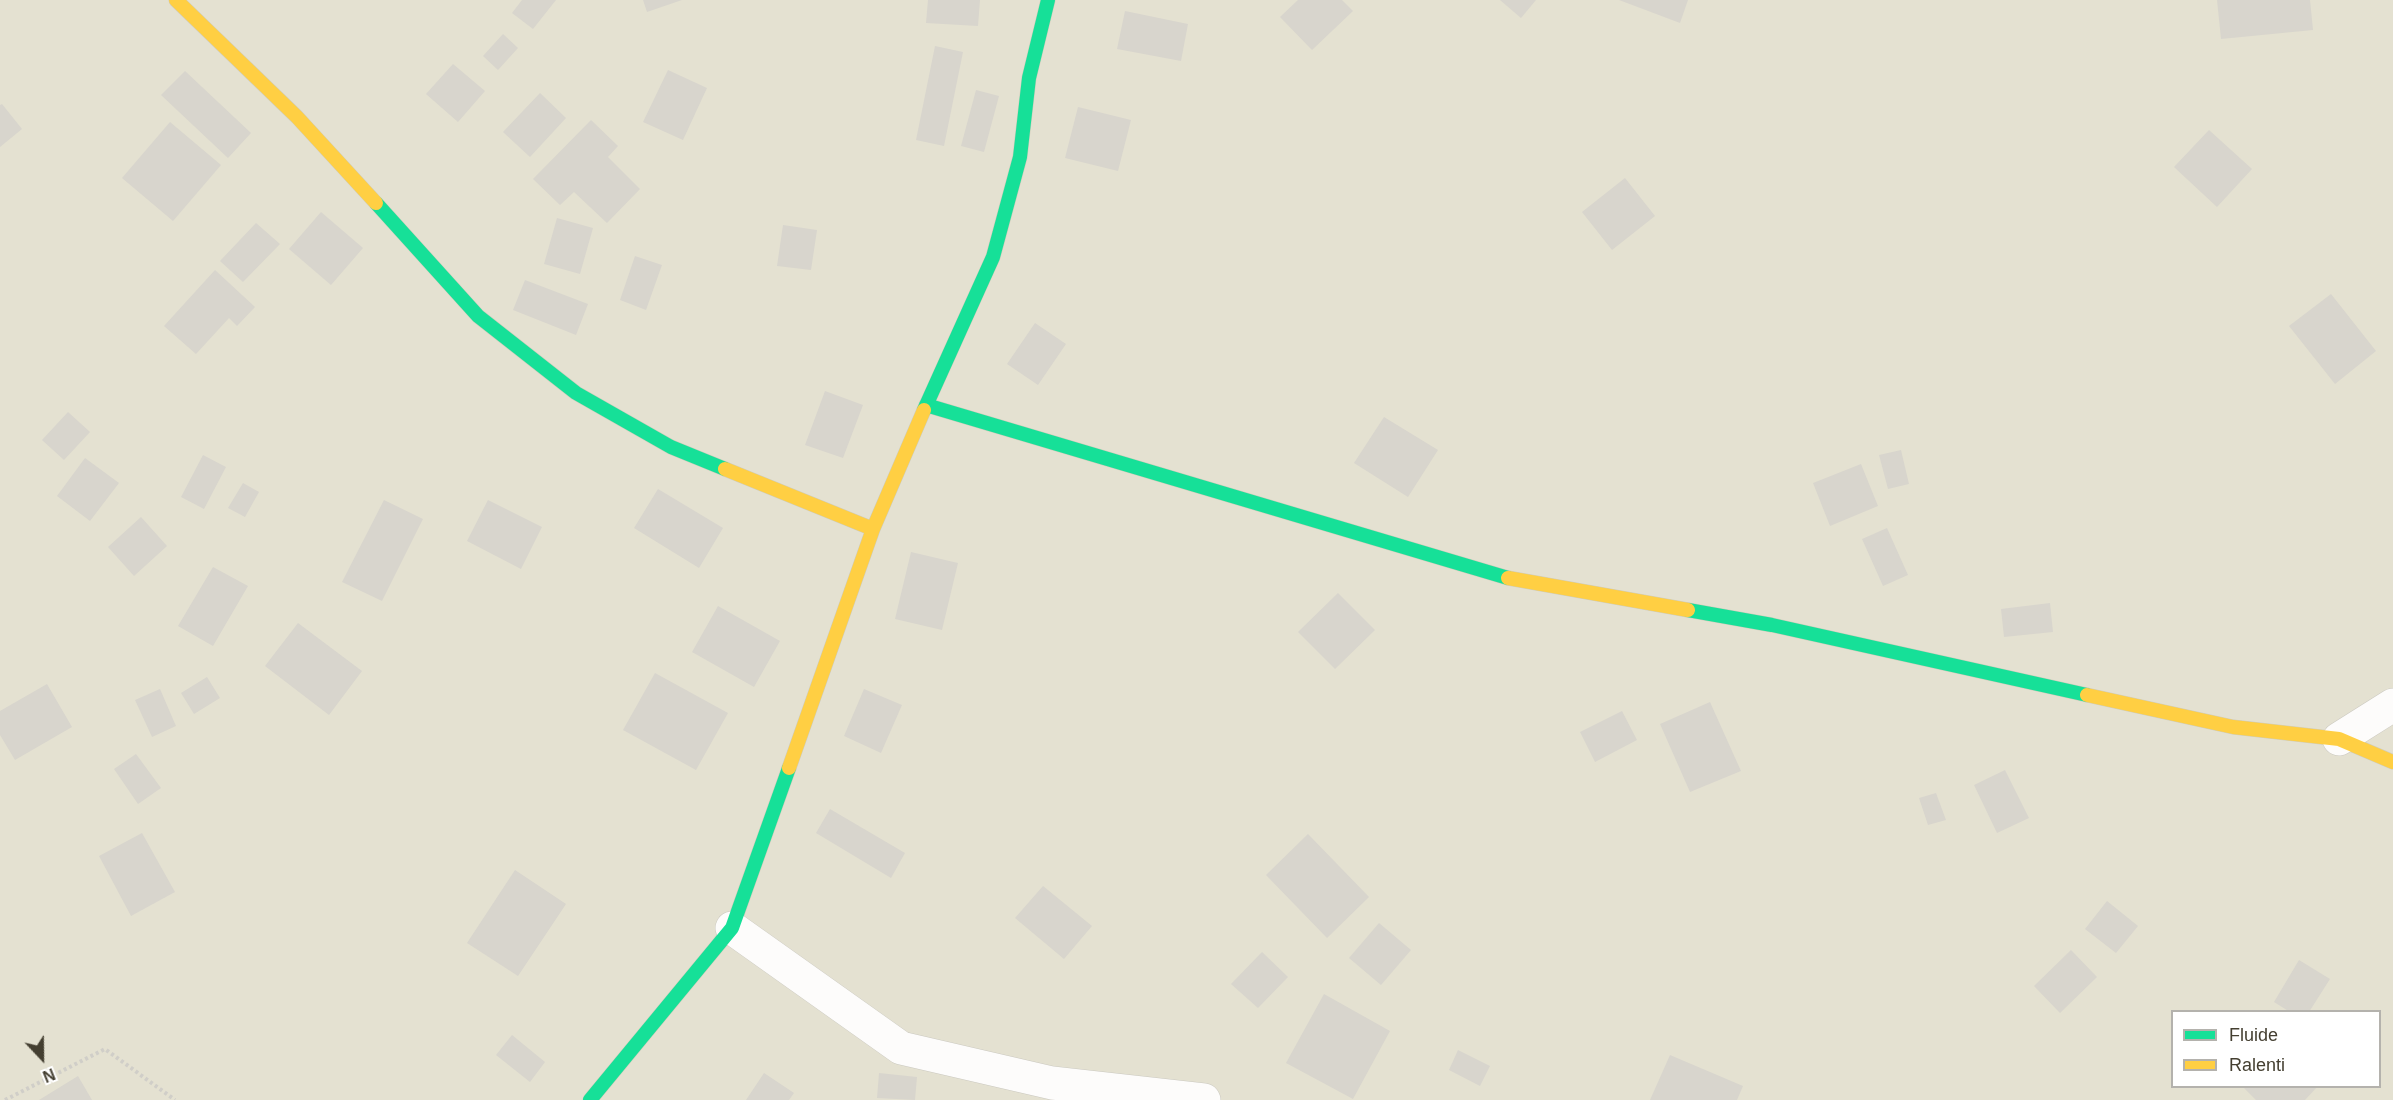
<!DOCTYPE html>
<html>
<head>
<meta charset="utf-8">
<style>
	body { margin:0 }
	#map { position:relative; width:2393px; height:1100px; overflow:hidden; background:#efede4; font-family:Helvetica,sans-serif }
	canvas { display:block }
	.legend { position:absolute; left:2171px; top:1010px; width:210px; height:78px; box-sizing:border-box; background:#fff; border:2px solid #b4b2ad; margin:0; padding:8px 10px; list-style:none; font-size:18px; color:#443f31 }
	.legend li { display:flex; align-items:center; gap:12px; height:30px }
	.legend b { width:30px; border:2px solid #b4b2ad }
	.north { position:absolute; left:12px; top:1028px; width:60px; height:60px; -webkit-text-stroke:4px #fff; paint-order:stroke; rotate:158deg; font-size:16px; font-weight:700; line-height:24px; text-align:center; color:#443f31 }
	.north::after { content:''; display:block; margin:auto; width:21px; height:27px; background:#443f31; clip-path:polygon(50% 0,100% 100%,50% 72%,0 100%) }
</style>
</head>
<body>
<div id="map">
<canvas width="2393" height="1100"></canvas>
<ul class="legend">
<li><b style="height:8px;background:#16e098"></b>Fluide</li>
<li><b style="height:8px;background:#ffcf43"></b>Ralenti</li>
</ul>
<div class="north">N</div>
</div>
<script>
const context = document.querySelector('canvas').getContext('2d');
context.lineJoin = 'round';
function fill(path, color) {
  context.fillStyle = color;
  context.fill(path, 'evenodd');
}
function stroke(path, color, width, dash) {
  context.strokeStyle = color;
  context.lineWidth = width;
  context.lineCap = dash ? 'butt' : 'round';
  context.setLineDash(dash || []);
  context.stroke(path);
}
fill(new Path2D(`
	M0,0H2393V1100H0ZM2172,1012H2380V1086H2172Z`), '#e4e1d1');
fill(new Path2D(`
	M522,0H556L533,29L512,13Z
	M643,0H682L647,12Z
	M928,0H980L978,26L926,23Z
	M1298,0H1342L1353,11L1312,50L1280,17Z
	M1500,0H1536L1521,18Z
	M1619,0H1688L1680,23Z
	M2217,0H2310L2313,30L2221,39Z
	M1125,11L1188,24L1181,61L1117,49Z
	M503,34L518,48L498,70L483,56Z
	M935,46L963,52L944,146L916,140Z
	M453,64L485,91L458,122L426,94Z
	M668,70L707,88L683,140L643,122Z
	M185,71L251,133L228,158L161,95Z
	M976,90L999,96L984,152L961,146Z
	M540,93L566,118L530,157L503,132Z
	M2,104L22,129L0,147V105Z
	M1078,107L1131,120L1118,171L1065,158Z
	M591,120L618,146L608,157L640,189L607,223L574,192L560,205L533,179Z
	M170,122L221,165L173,221L122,178Z
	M2209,130L2252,169L2217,207L2174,167Z
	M1625,178L1655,216L1612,250L1582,212Z
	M321,212L363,248L331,285L289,249Z
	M557,218L593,228L580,274L544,264Z
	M256,223L280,244L243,282L220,261Z
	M783,225L817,230L811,270L777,266Z
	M635,256L662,265L646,310L620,300Z
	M215,270L255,307L237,326L229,318L196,354L164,326Z
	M525,280L588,304L576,335L513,310Z
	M2331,294L2376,351L2335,384L2289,326Z
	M1035,323L1066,344L1038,385L1007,364Z
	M825,391L863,405L843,458L805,445Z
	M68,412L90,432L64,460L42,440Z
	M1384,417L1438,450L1408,497L1354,463Z
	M1901,450L1909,484L1888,489L1879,455Z
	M203,455L226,467L204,509L181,497Z
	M85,458L119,483L90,521L57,496Z
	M1861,464L1878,506L1830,526L1813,483Z
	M243,483L259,492L245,517L228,508Z
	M658,489L723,528L699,568L634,528Z
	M384,500L423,519L382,601L342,582Z
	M488,500L542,527L521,569L467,541Z
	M141,517L167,546L134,576L108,547Z
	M1887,528L1908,575L1883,586L1862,539Z
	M911,552L958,563L942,630L895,619Z
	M213,567L248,586L213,646L178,626Z
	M1338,593L1375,630L1335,669L1298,632Z
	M2050,603L2053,632L2004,637L2001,609Z
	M718,606L780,641L754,687L692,652Z
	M298,623L362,671L329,715L265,666Z
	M655,673L728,713L696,770L623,730Z
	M207,677L220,698L194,714L181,693Z
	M47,684L72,727L15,760L0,735V711Z
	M160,689L176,726L152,737L135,700Z
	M864,689L902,705L881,753L844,736Z
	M1710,702L1741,771L1690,792L1660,724Z
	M1622,711L1637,740L1595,762L1580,732Z
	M136,754L161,788L138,804L114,769Z
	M2005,770L2029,818L1997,833L1974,785Z
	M1936,793L1946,820L1928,825L1919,798Z
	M830,809L905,853L891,878L816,833Z
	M142,833L175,892L131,916L99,856Z
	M1308,834L1369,897L1327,938L1266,875Z
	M515,870L566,904L518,976L467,943Z
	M1043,886L1092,926L1064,959L1015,918Z
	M2107,901L2138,926L2116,953L2085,929Z
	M1379,923L1411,950L1381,985L1349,958Z
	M2071,950L2097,977L2060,1013L2034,986Z
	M1262,952L1288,977L1258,1008L1231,984Z
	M2299,960L2330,979L2309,1012H2290L2274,1002Z
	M1324,994L1390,1031L1353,1099L1286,1063Z
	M512,1035L545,1062L530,1082L496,1055Z
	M1458,1050L1490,1066L1480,1086L1449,1070Z
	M1670,1055L1743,1086L1737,1100H1650Z
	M764,1073L794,1093L789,1100H746Z
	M879,1073L917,1077L915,1100L877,1098Z
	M78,1076L92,1100H39Z
	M2245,1086H2318L2305,1100H2256L2244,1088Z`), '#d8d5cd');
const street = new Path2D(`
	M2339,739L2393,705
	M732,928L901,1048L1052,1083L1204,1100`);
const fast = new Path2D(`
	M376,203L478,316L576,393L671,447L725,469
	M926,405L1508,578
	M924,410L993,257L1020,157L1029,78L1048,0
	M1688,610L1772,625L2087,695
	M590,1100L732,928L789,768`);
const slow = new Path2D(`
	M176,0L297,117L376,203
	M725,469L873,529
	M1508,578L1688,610
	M2087,695L2233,727L2339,739L2393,762
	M789,768L873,529L924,410`);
stroke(street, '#cbc9c0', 34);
stroke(fast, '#cfccba', 15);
stroke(slow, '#cfccba', 15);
stroke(new Path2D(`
	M5,1100L105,1049L175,1100`), '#d0cec8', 4, [3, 3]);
stroke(street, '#fdfcfb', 33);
stroke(fast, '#16e098', 14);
stroke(slow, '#ffcf43', 14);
</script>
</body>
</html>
